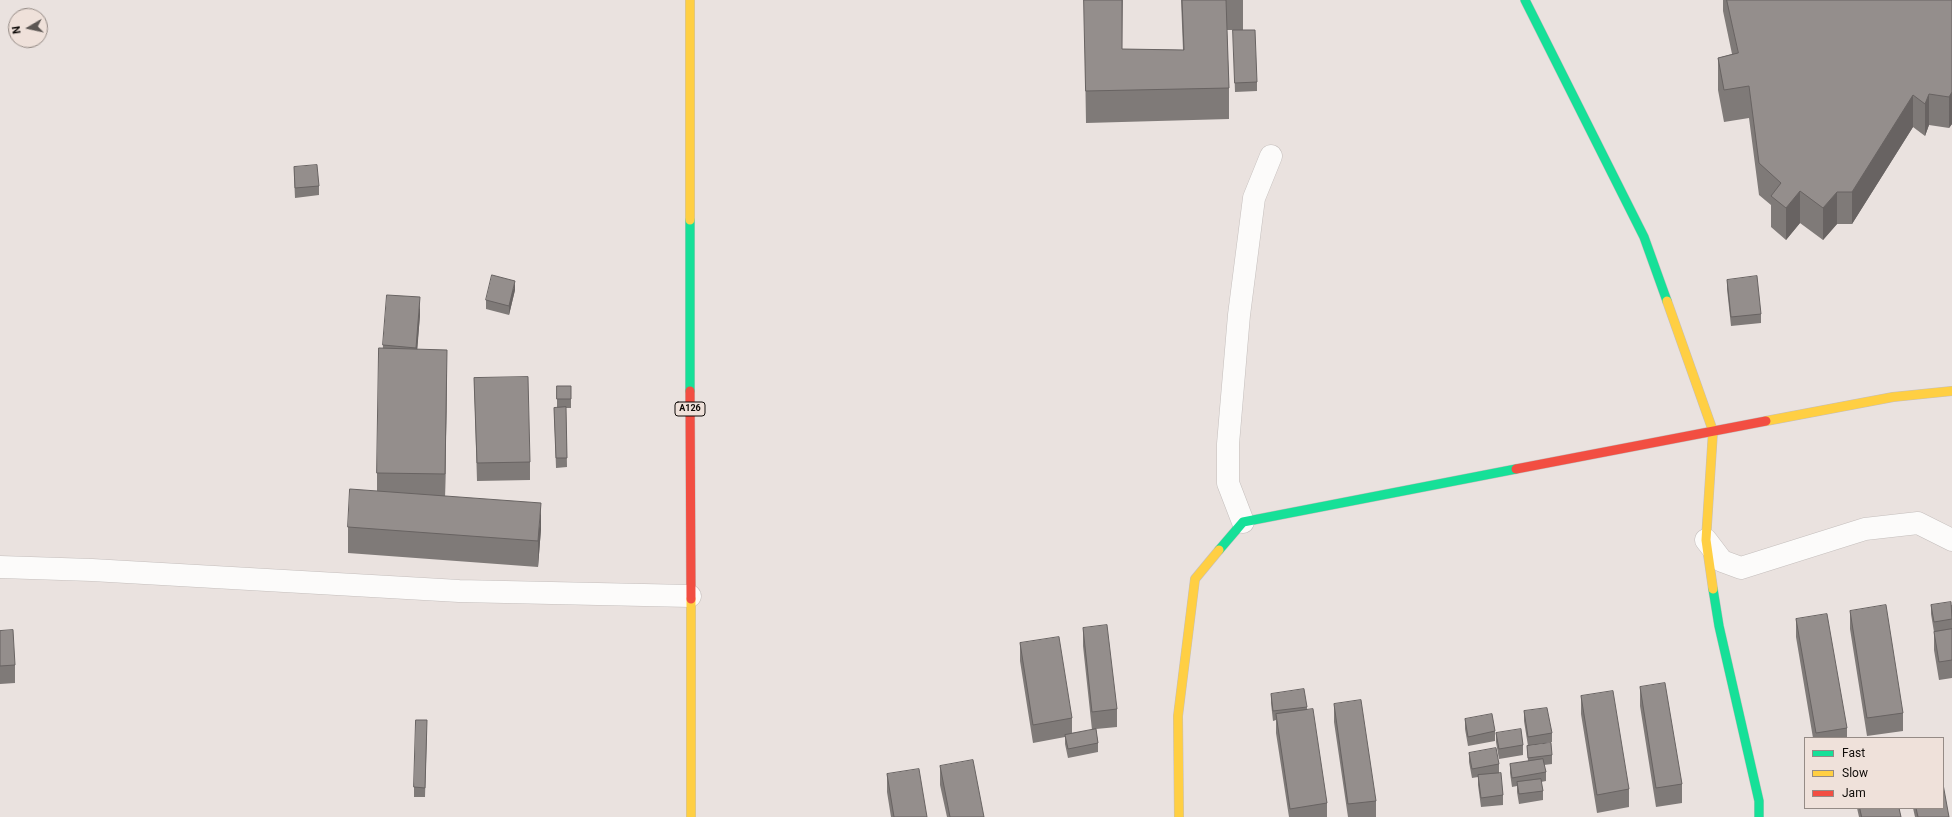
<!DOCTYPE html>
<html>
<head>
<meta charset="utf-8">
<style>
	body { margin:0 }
	#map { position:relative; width:1952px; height:817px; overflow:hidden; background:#eae2df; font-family:Roboto,sans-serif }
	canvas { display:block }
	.legend { position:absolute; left:1804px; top:737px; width:140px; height:72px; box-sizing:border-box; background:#efe1da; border:1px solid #958b86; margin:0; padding:5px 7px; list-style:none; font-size:12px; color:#0f0b08 }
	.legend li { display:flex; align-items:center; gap:8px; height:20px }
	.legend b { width:20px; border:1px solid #958b86 }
	.north { position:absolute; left:8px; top:8px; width:40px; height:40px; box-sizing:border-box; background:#efe1da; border:1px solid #958b86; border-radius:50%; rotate:261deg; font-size:11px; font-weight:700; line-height:16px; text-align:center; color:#0f0b08 }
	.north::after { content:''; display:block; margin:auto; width:14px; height:18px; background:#5c5653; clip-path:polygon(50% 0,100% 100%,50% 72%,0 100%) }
</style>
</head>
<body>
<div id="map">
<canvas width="1952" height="817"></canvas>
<ul class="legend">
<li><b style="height:5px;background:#16e098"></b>Fast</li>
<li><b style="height:5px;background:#ffcf43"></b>Slow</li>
<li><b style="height:5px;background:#f24e42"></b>Jam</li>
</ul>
<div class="north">N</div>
</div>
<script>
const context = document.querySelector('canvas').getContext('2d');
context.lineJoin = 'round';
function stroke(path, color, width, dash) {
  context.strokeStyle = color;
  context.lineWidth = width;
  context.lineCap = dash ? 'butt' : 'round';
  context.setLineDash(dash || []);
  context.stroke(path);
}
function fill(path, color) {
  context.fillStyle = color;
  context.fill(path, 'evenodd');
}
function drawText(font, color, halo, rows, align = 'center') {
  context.font = font + ' Roboto,sans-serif';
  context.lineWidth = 4;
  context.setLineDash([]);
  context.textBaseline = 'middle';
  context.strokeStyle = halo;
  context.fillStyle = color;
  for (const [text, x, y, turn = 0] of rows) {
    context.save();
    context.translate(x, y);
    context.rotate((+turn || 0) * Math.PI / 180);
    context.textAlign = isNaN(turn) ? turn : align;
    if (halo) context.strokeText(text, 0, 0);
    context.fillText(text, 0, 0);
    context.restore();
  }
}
const street = new Path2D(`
	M1243,522L1228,483V444L1239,315L1254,198L1271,156
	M1706,540L1722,561L1741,568L1865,529L1918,523L1952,540
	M0,567L92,570L459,591L690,596`);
const fast = new Path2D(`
	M1525,0L1644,237L1667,301
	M690,220V391
	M1219,550L1243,522L1516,469
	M1713,589L1719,626L1759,801V817`);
const slow = new Path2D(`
	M690,0V220
	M1667,301L1713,431L1706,540L1713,589
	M1766,421L1893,397L1952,391
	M691,599V817
	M1179,817L1178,716L1195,579L1219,550`);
const jam = new Path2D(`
	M690,391L691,599
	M1516,469L1766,421`);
stroke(street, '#c4bebc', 23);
stroke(fast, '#c4bebc', 10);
stroke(slow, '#c4bebc', 10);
stroke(jam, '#c4bebc', 10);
stroke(street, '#fcfbfa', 22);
stroke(fast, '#16e098', 9);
stroke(slow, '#ffcf43', 9);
stroke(jam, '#f24e42', 9);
fill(new Path2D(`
	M1084,0H1123L1122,49L1183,50L1181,0H1243V30H1227L1229,88V119L1086,123Z
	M1723,0H1952V124L1949,128L1929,125L1925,136L1913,127L1852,224H1837L1823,240L1800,223L1786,240L1771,227V205L1759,195L1749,118L1724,122L1718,90V58L1732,54L1723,11Z
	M1233,30L1257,82V91L1235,92Z
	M294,167L319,186V195L295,198L294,176Z
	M1727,280L1761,314V323L1731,326L1727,289Z
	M515,290L509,315L486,309V300Z
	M420,315L417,349L447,375L445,496L541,529L538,567L348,553V527L377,491V473L383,345Z
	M474,378L530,462V480L477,481Z
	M557,386H571V408H566L567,467L556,468L554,408H557Z
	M1931,605H1952V629L1934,632L1931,614Z
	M1850,611L1903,713V731L1867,736L1850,629Z
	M1796,619L1847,728V738H1813L1796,637Z
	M1083,628L1117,709V727L1096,729L1098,743V752L1068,758L1065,744V737L1033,743L1020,661V643L1072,718V733L1092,730L1083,646Z
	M1952,629V678L1939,680L1934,650V632Z
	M0,631L15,665V683L0,684Z
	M1640,687L1682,784V803L1656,807L1640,706Z
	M1271,694L1307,707V710L1327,803V817H1289L1276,733V720L1273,721L1271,703Z
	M1581,696L1629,789V807L1597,813L1581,714Z
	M1334,704L1376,801V817H1348L1334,722Z
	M1524,711L1552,733V742L1528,746L1524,721Z
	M1465,719L1495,731V741L1468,746L1465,729Z
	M427,730L425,797H414V787Z
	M1496,733L1523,745V755L1499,759L1496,742Z
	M1527,746L1552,755V764L1544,765L1546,772V781L1541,782L1543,791V800L1519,804L1517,792V786L1512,787L1510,773V764L1528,761Z
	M1469,753L1499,764V773L1503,795V805L1481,807L1478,785V777L1472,778L1469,762Z
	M940,766L984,817H947L940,785Z
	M887,774L927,817H891L887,792Z
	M1857,808H1899L1901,817H1859Z
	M1913,808H1943L1949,817H1915Z`), '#7f7a78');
fill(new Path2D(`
	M1952,92V124L1949,128V97Z
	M1929,94V125L1925,136V104Z
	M1913,95V127L1852,224V192Z
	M1800,191V223L1786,240V208Z
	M1837,192V224L1823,240V208Z
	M515,281V290L509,315V306Z
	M420,297V315L416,366V348Z
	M447,350V375L445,499V474Z
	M541,503V529L538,567V541Z`), '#686362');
const building = new Path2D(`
	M1084,0H1122V49L1184,50L1182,0H1226L1229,88L1086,91Z
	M1727,0H1952V92L1949,97L1929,94L1925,104L1913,95L1852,192H1837L1823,208L1800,191L1786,208L1771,196L1781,183L1759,163L1749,86L1724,90L1718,58L1738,53Z
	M1233,30H1255L1257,82L1235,83Z
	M317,165L319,186L295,188L294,167Z
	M492,275L515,281L509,306L486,300Z
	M1757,276L1761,314L1731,317L1727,280Z
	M387,295L420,297L416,348L383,345Z
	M379,348L447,350L445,474L377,473Z
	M528,377L530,462L477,463L474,378Z
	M557,386H571V399H557Z
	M566,407L567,458H556L554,408Z
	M350,489L541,503L538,541L348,527Z
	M1951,602L1952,619L1934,622L1931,605Z
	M1886,605L1903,713L1867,718L1850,611Z
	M1827,614L1847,728L1816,733L1796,619Z
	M1107,625L1117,709L1092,712L1083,628Z
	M1952,629V660L1939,662L1934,632Z
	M13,630L15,665L0,666V631Z
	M1059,637L1072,718L1033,725L1020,643Z
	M1665,683L1682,784L1656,788L1640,687Z
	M1304,689L1307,707L1273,711L1271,694Z
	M1613,691L1629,789L1597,795L1581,696Z
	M1361,700L1376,801L1348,804L1334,704Z
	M1547,708L1552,733L1528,737L1524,711Z
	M1313,709L1327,803L1290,809L1276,714Z
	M1492,714L1495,731L1468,737L1465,719Z
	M416,720H427L425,788L414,787Z
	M1096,729L1098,743L1068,749L1065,735Z
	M1521,729L1523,745L1499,749L1496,733Z
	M1551,743L1552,755L1528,758L1527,746Z
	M1496,748L1499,764L1472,769L1469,753Z
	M1543,759L1546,772L1512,778L1510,764Z
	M973,760L984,817H950L940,766Z
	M919,769L927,817H894L887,774Z
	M1501,773L1503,795L1481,798L1478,775Z
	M1541,779L1543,791L1519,794L1517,782Z
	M1943,784L1949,817H1918L1916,808H1943Z
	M1860,808H1899L1901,817H1862Z`);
fill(building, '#948e8c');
stroke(building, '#686362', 1);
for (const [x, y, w] of [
	[690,409,30]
]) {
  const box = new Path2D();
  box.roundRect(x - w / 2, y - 7, w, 14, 3);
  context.fillStyle = '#efe1da';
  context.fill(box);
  stroke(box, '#0f0b08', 1);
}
drawText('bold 9px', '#0f0b08', null, [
	["A126",690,409]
]);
</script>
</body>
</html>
